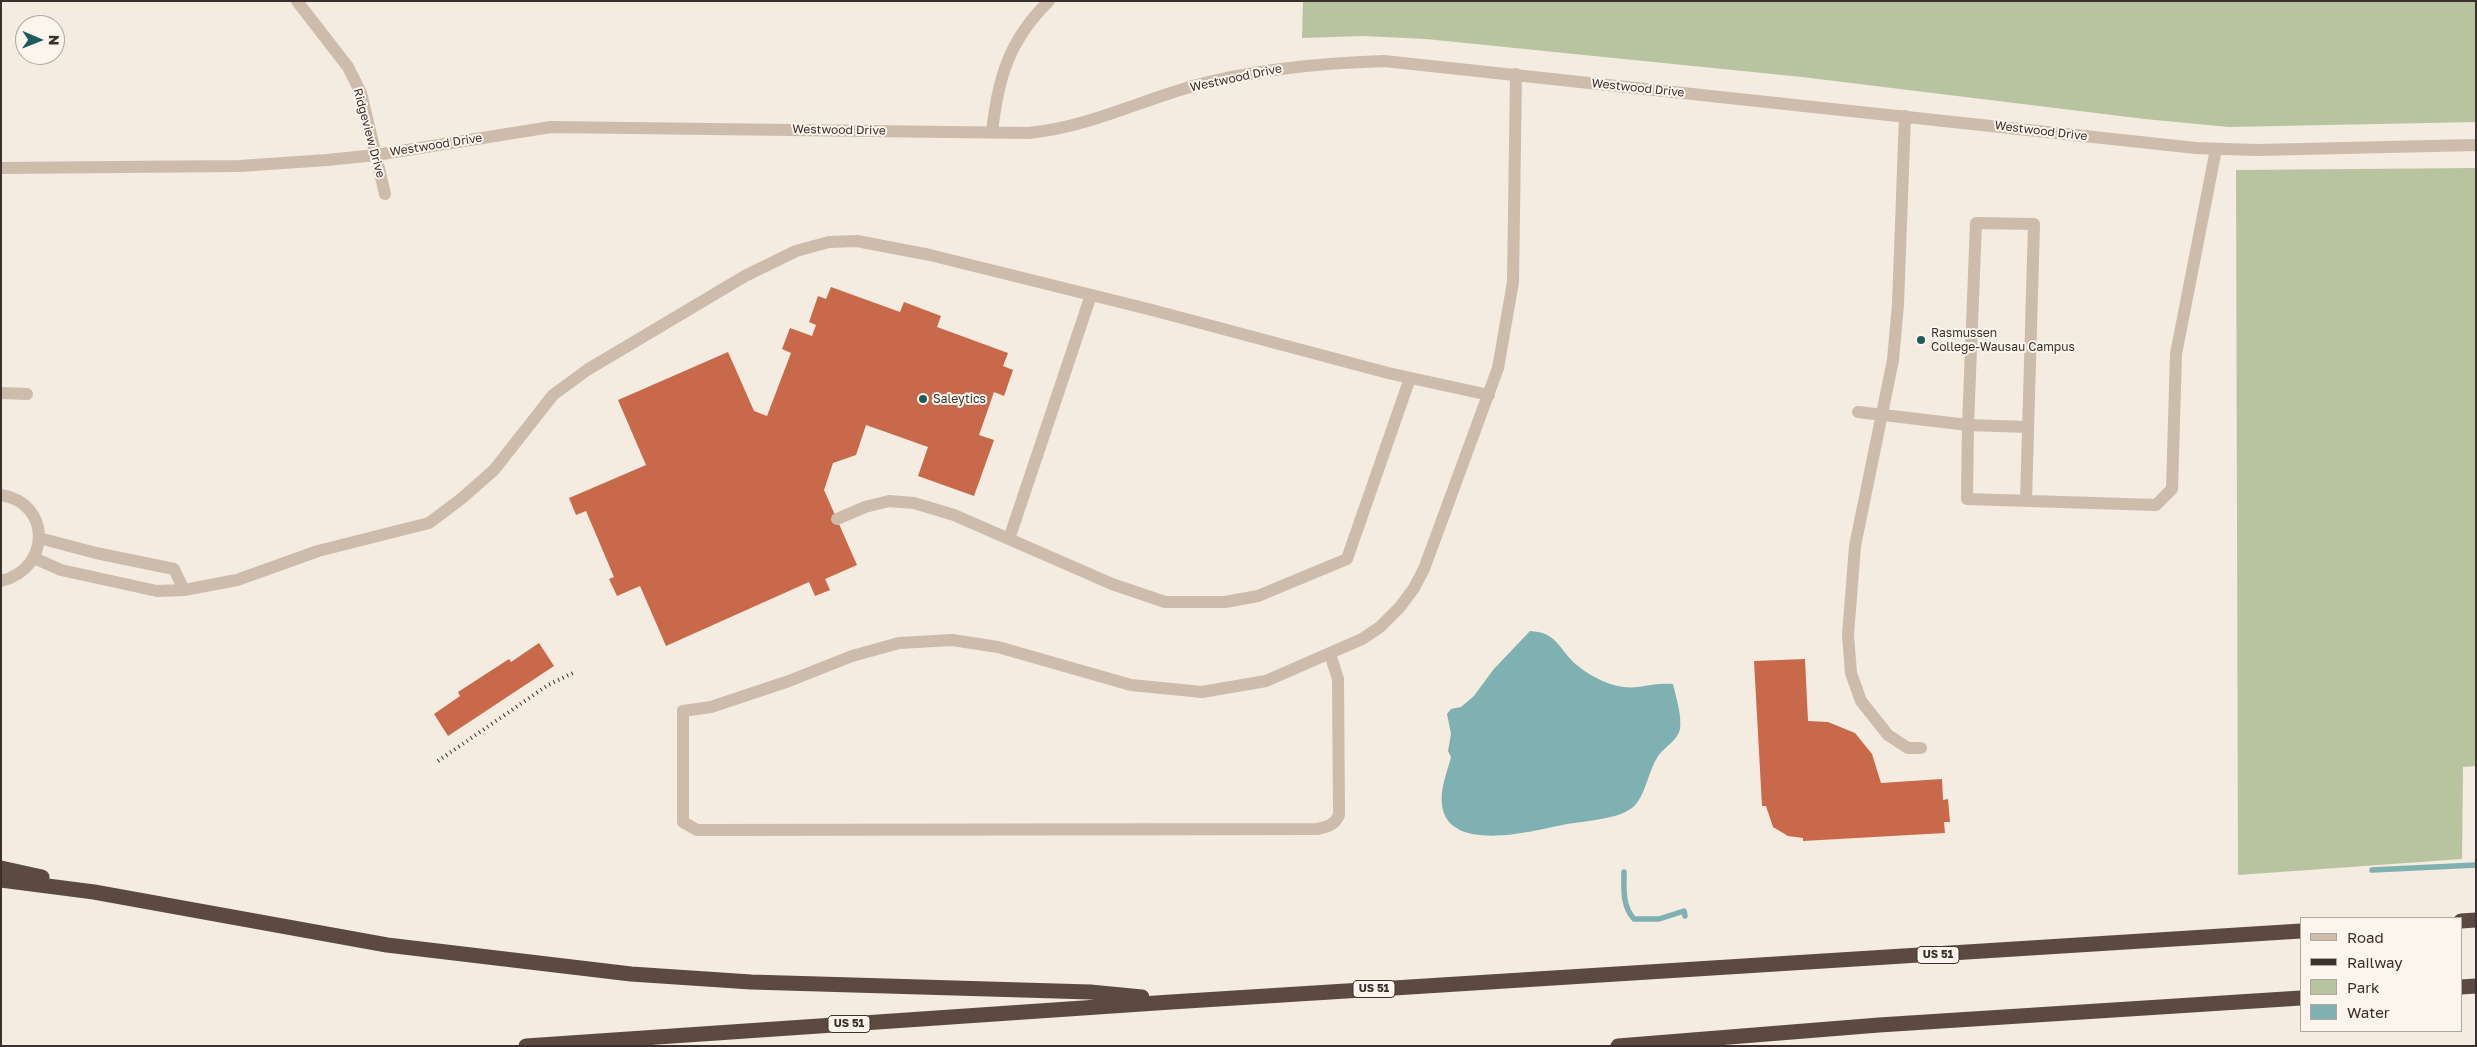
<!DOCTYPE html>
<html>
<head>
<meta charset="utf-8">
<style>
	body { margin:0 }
	#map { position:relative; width:2477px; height:1047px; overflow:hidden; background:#f4ebe1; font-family:"Golos Text",sans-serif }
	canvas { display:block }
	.frame { position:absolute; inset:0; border:2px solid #3b302b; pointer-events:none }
	.legend { position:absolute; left:2300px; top:917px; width:162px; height:115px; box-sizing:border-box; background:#fbf5ee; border:1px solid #aea6a0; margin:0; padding:6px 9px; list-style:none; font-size:15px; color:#3b302b }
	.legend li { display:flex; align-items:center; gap:10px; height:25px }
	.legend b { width:25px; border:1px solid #aea6a0 }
	.north { position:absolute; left:15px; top:15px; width:50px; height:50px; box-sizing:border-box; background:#fbf5ee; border:1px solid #aea6a0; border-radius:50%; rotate:91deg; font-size:14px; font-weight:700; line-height:20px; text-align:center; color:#3b302b }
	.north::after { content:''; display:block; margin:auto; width:18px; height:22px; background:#1f5a5e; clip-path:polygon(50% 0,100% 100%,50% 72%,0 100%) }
</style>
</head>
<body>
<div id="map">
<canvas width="2477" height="1047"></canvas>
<div class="frame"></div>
<ul class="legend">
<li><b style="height:6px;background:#cdbbac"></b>Road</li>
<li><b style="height:6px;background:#3b302b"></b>Railway</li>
<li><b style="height:14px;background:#b8c4a0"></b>Park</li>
<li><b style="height:14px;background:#7fb0b2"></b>Water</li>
</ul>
<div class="north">N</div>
</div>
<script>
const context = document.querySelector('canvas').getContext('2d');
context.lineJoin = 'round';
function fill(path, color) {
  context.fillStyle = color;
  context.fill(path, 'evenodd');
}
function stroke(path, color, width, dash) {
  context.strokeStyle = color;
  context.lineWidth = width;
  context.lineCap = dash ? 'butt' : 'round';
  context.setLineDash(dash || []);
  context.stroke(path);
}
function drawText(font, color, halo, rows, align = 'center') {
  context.font = font + ' "Golos Text",sans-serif';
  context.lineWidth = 4;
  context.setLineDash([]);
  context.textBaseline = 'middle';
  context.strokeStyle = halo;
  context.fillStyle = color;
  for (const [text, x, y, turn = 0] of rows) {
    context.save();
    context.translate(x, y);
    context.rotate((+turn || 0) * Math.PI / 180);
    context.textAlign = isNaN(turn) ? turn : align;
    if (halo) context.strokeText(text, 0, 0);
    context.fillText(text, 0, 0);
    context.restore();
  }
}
fill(new Path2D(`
	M1303,1H2476V122L2229,127L2145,119L1802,77L1426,39L1363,36L1302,38Z
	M2476,168V766L2463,767L2462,859L2238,875L2236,170Z`), '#b8c4a0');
fill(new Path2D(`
	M1530,631C1558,632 1559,651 1578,666C1594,679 1617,690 1638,687C1651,685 1660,683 1673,684C1676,697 1682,716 1680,729C1677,742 1663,747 1657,758C1648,772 1645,798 1632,808C1616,820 1582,821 1562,825C1533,831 1448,854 1442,805C1440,788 1447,773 1451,757L1448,751L1451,734L1447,714L1451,709L1461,707L1474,696L1493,670Z`), '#7fb0b2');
stroke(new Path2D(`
	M2372,870L2476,865
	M1624,872C1624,888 1622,906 1634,919H1659L1684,911L1685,916`), '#7fb0b2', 5.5);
fill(new Path2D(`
	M831,287L900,312L904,302L941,316L937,327L1008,353L1003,366L1013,370L1004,396L994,392L979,435L994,440L974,496L918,476L928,447L866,425L856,455L833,463L824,490L857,565L825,579L830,590L815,596L809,582L666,646L640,586L617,596L609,579L614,577L586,511L576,515L569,498L646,465L618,400L728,352L754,411L767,416L791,353L782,349L790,328L812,336L816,325L809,322L818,296L826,299Z
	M539,643L554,666L448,736L434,714L460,696L458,692L509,659L511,662Z
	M1805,659L1808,721L1828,722L1855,733L1872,754L1881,783L1942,779L1943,800L1948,799L1950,822H1944L1945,833L1803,841V838L1788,836L1773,827L1766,806H1762L1754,661Z`), '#c8694b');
stroke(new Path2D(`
	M297,1L348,67L361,93L385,194
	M1905,116L1898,304L1893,360L1855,546L1848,635L1851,673L1861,701L1888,735L1908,748H1921
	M992,132C998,78 1009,40 1049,1
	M1,168L240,166L327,160L376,155L551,127L1029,133C1088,127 1137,102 1193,86C1256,69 1320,63 1384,61L2196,148L2257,150L2476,145
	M1,393L27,394
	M1858,412L1968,425L1976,223L2034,224L2026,500
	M2028,427L1968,425L1967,499L2156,505L2172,489L2176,354L2216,149
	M1,495C52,503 51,569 1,581
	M837,519L865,507L889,501L914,503L954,515L1112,584L1165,602H1225L1258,596L1347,559L1410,378
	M39,538L96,553L174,569L184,590
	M1009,539L1091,295
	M34,558L61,570L157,591L184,590L237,580L318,551L429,523L461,499L494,470L553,395L587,370L745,276L796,251L829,242L857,241L930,255L1152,310L1388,373L1489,395
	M1330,654L1338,679L1339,815C1335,825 1327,827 1317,829L697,830L683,822V711L711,707L789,681L852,656L899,643L952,640L998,647L1131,685L1202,692L1266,681L1362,639L1380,627L1400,607L1414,588L1424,569L1498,368L1513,282L1516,74`), '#cdbbac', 12);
stroke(new Path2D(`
	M1,868L42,877
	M1,880L94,892L387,945L631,974L751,982L1090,992L1142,997
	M2461,921L2476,920
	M2461,987L2476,986
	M526,1046L1171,1002L2301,931
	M1618,1046L1879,1025L2301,998`), '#5c4a42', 15);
stroke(new Path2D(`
	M438,761L548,685L573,673`), '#3b302b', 4, [1, 4]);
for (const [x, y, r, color] of [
	[1921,340,5,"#1f5a5e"],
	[923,399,5,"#1f5a5e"]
]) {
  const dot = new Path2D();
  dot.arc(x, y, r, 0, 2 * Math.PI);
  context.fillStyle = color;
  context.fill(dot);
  stroke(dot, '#fbf5ee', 2);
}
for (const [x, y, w] of [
	[1938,955,42],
	[1374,989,42],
	[849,1024,42]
]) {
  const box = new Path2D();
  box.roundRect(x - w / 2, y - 8.5, w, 17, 4);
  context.fillStyle = '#fbf5ee';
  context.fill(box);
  stroke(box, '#3b302b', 1);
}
drawText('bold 11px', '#3b302b', null, [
	["US 51",1938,955],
	["US 51",1374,989],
	["US 51",849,1024]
]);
drawText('12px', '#3b302b', '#fbf5ee', [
	["Westwood Drive",1236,78,-12],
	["Westwood Drive",1638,88,6],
	["Westwood Drive",839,130,1],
	["Westwood Drive",2041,131,7],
	["Ridgeview Drive",369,133,75],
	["Westwood Drive",436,145,-9]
]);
drawText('12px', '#3b302b', '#fbf5ee', [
	["Rasmussen",1931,333],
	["College-Wausau Campus",1931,347],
	["Saleytics",933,399]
], 'left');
</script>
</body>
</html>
